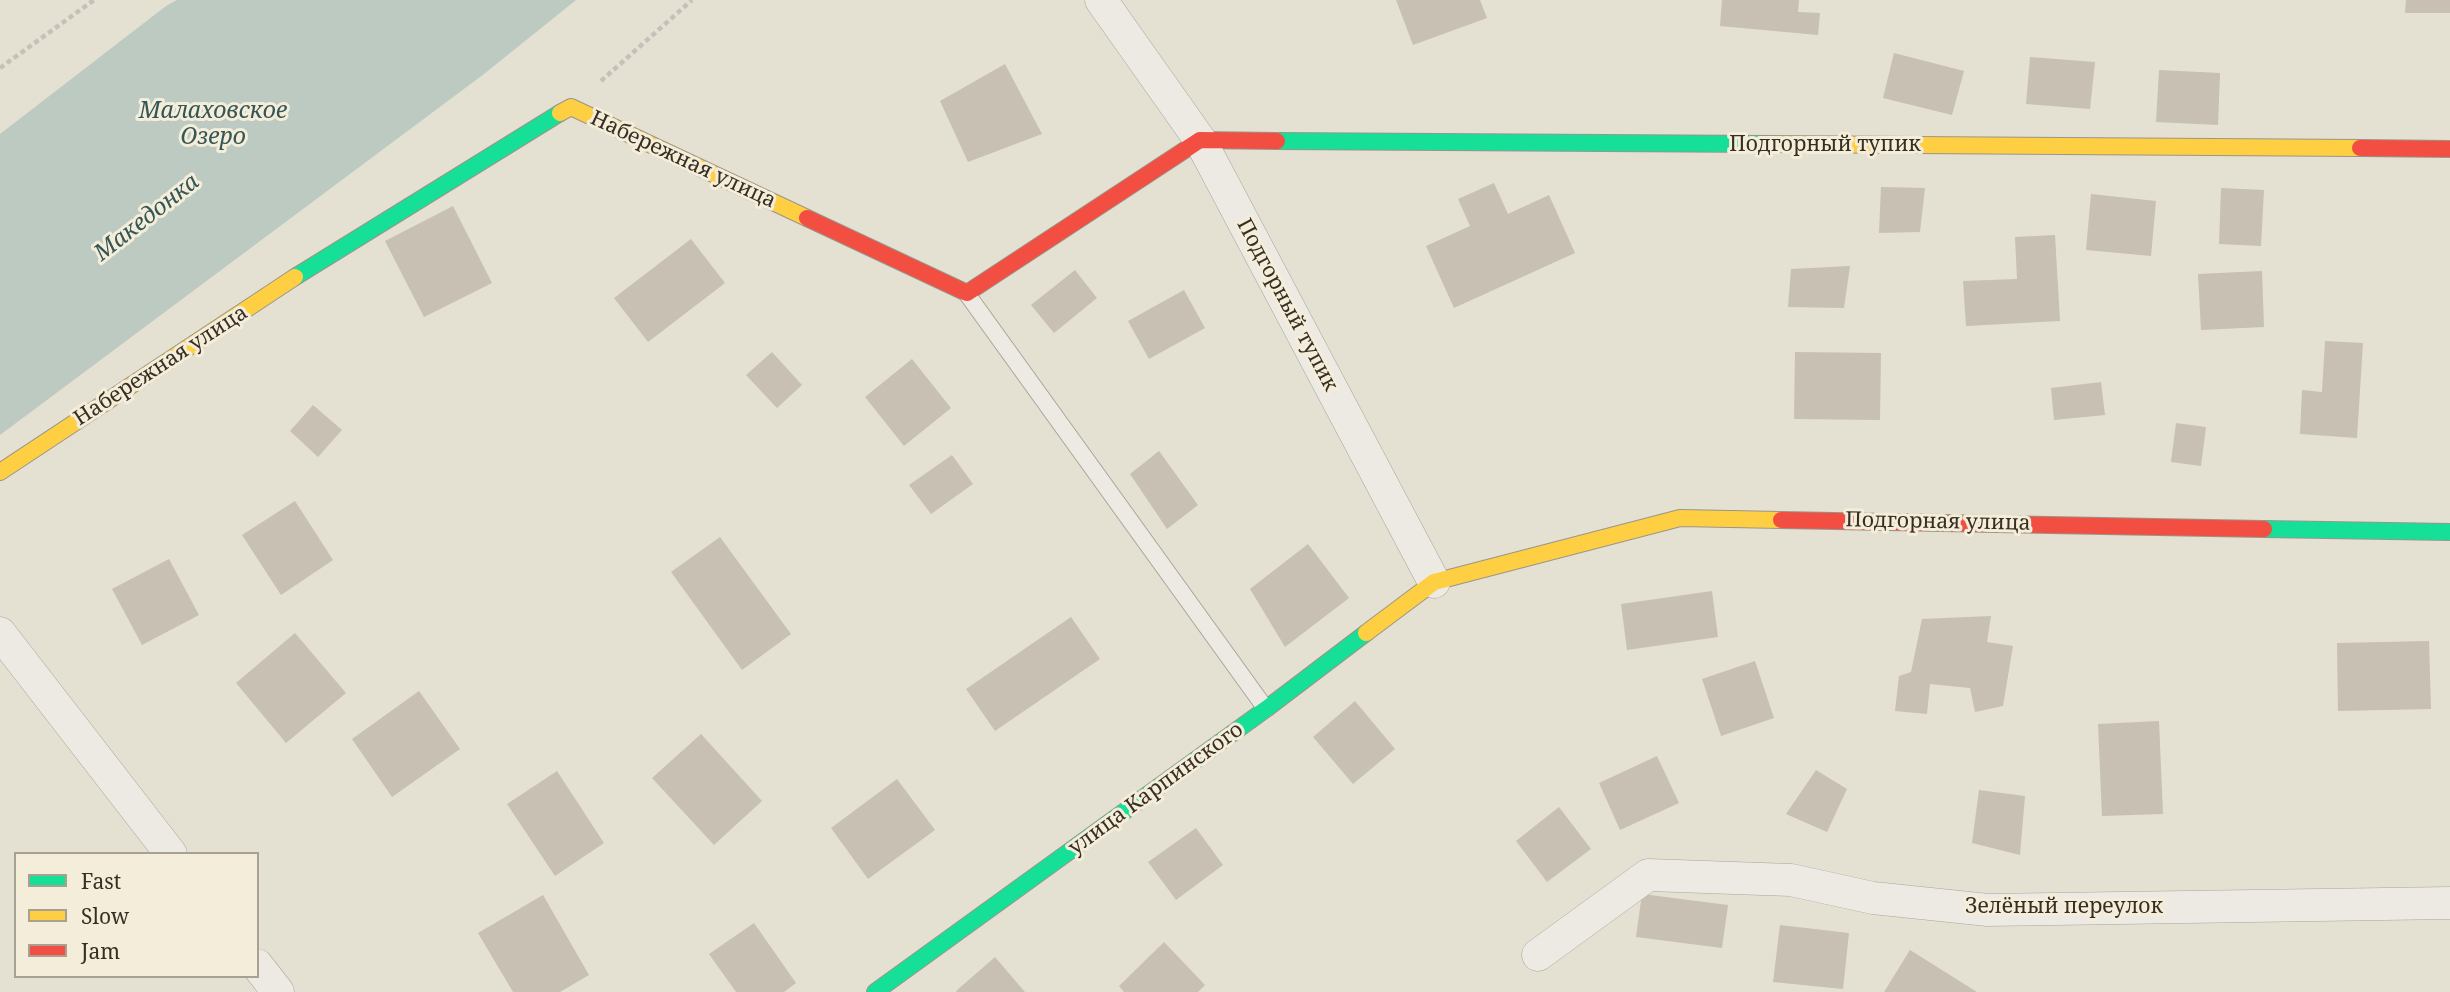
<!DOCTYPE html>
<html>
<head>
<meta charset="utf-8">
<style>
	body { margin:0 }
	#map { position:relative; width:2450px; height:992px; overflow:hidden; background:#e4e0d2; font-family:"Noto Serif",serif }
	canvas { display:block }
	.legend { position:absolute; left:14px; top:852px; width:245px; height:126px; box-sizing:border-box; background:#f3edda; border:2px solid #a8a191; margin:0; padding:9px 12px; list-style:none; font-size:21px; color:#382e23 }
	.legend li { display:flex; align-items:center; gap:14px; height:35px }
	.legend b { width:35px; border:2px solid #a8a191 }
</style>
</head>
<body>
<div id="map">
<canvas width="2450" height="992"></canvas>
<ul class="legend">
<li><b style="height:9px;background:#16e098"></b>Fast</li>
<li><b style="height:9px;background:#ffcf43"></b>Slow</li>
<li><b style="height:9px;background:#f24e42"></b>Jam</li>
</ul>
</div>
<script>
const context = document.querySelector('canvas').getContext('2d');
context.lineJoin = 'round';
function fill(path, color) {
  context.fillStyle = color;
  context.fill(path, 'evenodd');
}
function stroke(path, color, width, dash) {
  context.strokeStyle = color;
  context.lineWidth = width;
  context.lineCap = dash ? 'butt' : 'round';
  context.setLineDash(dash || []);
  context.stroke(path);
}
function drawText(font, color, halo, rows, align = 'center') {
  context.font = font + ' "Noto Serif",serif';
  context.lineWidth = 6;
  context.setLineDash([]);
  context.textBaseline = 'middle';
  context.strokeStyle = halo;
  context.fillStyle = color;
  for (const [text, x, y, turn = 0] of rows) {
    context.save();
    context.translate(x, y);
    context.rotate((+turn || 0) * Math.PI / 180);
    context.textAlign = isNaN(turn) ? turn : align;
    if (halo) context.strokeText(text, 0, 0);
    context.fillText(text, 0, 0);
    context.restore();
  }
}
fill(new Path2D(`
	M177,0H576L484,74L0,435V134L166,6Z`), '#bccac2');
fill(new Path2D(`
	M1396,0H1480L1487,18L1413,45Z
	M1722,0H1799L1798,12L1820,13L1818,35L1720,26Z
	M2406,0H2450V13H2405Z
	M1894,53L1964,71L1952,115L1883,98Z
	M2030,57L2095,62L2090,109L2026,104Z
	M1005,64L1042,134L968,162L940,101Z
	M2159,70L2220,73L2218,125L2156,122Z
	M1494,183L1508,214L1549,195L1575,253L1454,308L1426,246L1470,226L1458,199Z
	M1881,187L1925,188L1920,232L1879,233Z
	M2221,188L2264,190L2261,246L2219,244Z
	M2091,194L2156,201L2151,256L2086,250Z
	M453,206L492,283L424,317L385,241Z
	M2055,235L2060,321L1966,326L1963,281L2017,279L2015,237Z
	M691,239L725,283L648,342L614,298Z
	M1850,266L1844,308L1788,307L1791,269Z
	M1075,270L1097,298L1054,333L1031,305Z
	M2262,271L2264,327L2201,330L2198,274Z
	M1184,290L1205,328L1149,359L1128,321Z
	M2325,341L2363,343L2357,438L2300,434L2302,390L2322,392Z
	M772,352L802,385L777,408L746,375Z
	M1795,352L1881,353L1880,420L1794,419Z
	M912,359L951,408L904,446L865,397Z
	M2101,382L2105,415L2054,420L2051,388Z
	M313,405L342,430L318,457L290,431Z
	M2176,423L2206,427L2201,466L2171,462Z
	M1159,451L1198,505L1167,529L1130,474Z
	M952,455L973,484L931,514L909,485Z
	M295,501L333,560L281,595L242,535Z
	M720,537L791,634L742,670L671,572Z
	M1308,544L1349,598L1285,647L1250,589Z
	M169,559L199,615L142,645L112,589Z
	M1712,591L1718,637L1627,650L1621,604Z
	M1991,616L1987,642L2013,646L2003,706L1975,712L1970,688L1930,684L1927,714L1895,711L1899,676L1911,672L1922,619Z
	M1071,617L1100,659L995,731L966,689Z
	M295,633L346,693L286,743L236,683Z
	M2429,641L2431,709L2338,711L2337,643Z
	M1755,661L1774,718L1721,736L1702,679Z
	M419,691L460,749L392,797L352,739Z
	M1355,701L1395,749L1353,784L1313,737Z
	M2159,721L2163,814L2102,816L2098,724Z
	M701,734L762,801L714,845L652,778Z
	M1657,756L1679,803L1620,830L1599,783Z
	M1816,770L1847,789L1827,832L1786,814Z
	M557,771L604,843L555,876L507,804Z
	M897,779L935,830L868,879L831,828Z
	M1979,790L2025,796L2020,855L1972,843Z
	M1559,807L1591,849L1547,882L1516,841Z
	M1196,828L1223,865L1176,900L1148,862Z
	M1642,894L1728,905L1722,948L1636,937Z
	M543,895L589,975L560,992H513L478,933Z
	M754,923L796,983L784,992H736L709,954Z
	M1780,925L1849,933L1843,989L1773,982Z
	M1164,942L1205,985L1198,992H1124L1119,986Z
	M1910,950L1977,992H1884Z
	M995,957L1025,992H957L956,991Z`), '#c7c0b3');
const lane = new Path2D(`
	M967,294L1266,709`);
const street = new Path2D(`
	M1101,0L1200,140L1434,582
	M0,633L171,854
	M1538,955L1648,875L1791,880L1873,898L1988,910L2450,903
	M257,965L278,992`);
const fast = new Path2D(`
	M1277,141L1766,144
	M295,277L560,113
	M2264,529L2450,532
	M875,992L1266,709L1366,633`);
const slow = new Path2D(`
	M560,113L571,107L807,218
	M1766,144L2360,148
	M0,472L295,277
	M1366,633L1434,582L1680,518L1781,520`);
const jam = new Path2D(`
	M2360,148L2450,149
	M807,218L967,293L1200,140L1277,141
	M1781,520L2264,529`);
stroke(lane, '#aaa59a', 18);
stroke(street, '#aaa59a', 33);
stroke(fast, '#99958a', 18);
stroke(slow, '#99958a', 18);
stroke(jam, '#99958a', 18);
stroke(new Path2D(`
	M0,68L94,0
	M601,81L692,0`), '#c5c1b9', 4.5, [5, 3.5]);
stroke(lane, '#eceae3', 16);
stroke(street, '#eceae3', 32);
stroke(fast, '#16e098', 16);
stroke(slow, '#ffcf43', 16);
stroke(jam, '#f24e42', 16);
drawText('21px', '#382e23', '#f3edda', [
	["Подгорный тупик",1825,145],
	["Набережная улица",683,160,25],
	["Подгорный тупик",1287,305,62],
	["Набережная улица",161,366,-33],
	["Подгорная улица",1938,522,1],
	["улица Карпинского",1156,789,-36],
	["Зелёный переулок",2064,907]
]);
drawText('italic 23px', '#345656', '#f3edda', [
	["Малаховское",213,111],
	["Озеро",213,137],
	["Македонка",147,218,-38]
]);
</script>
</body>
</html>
